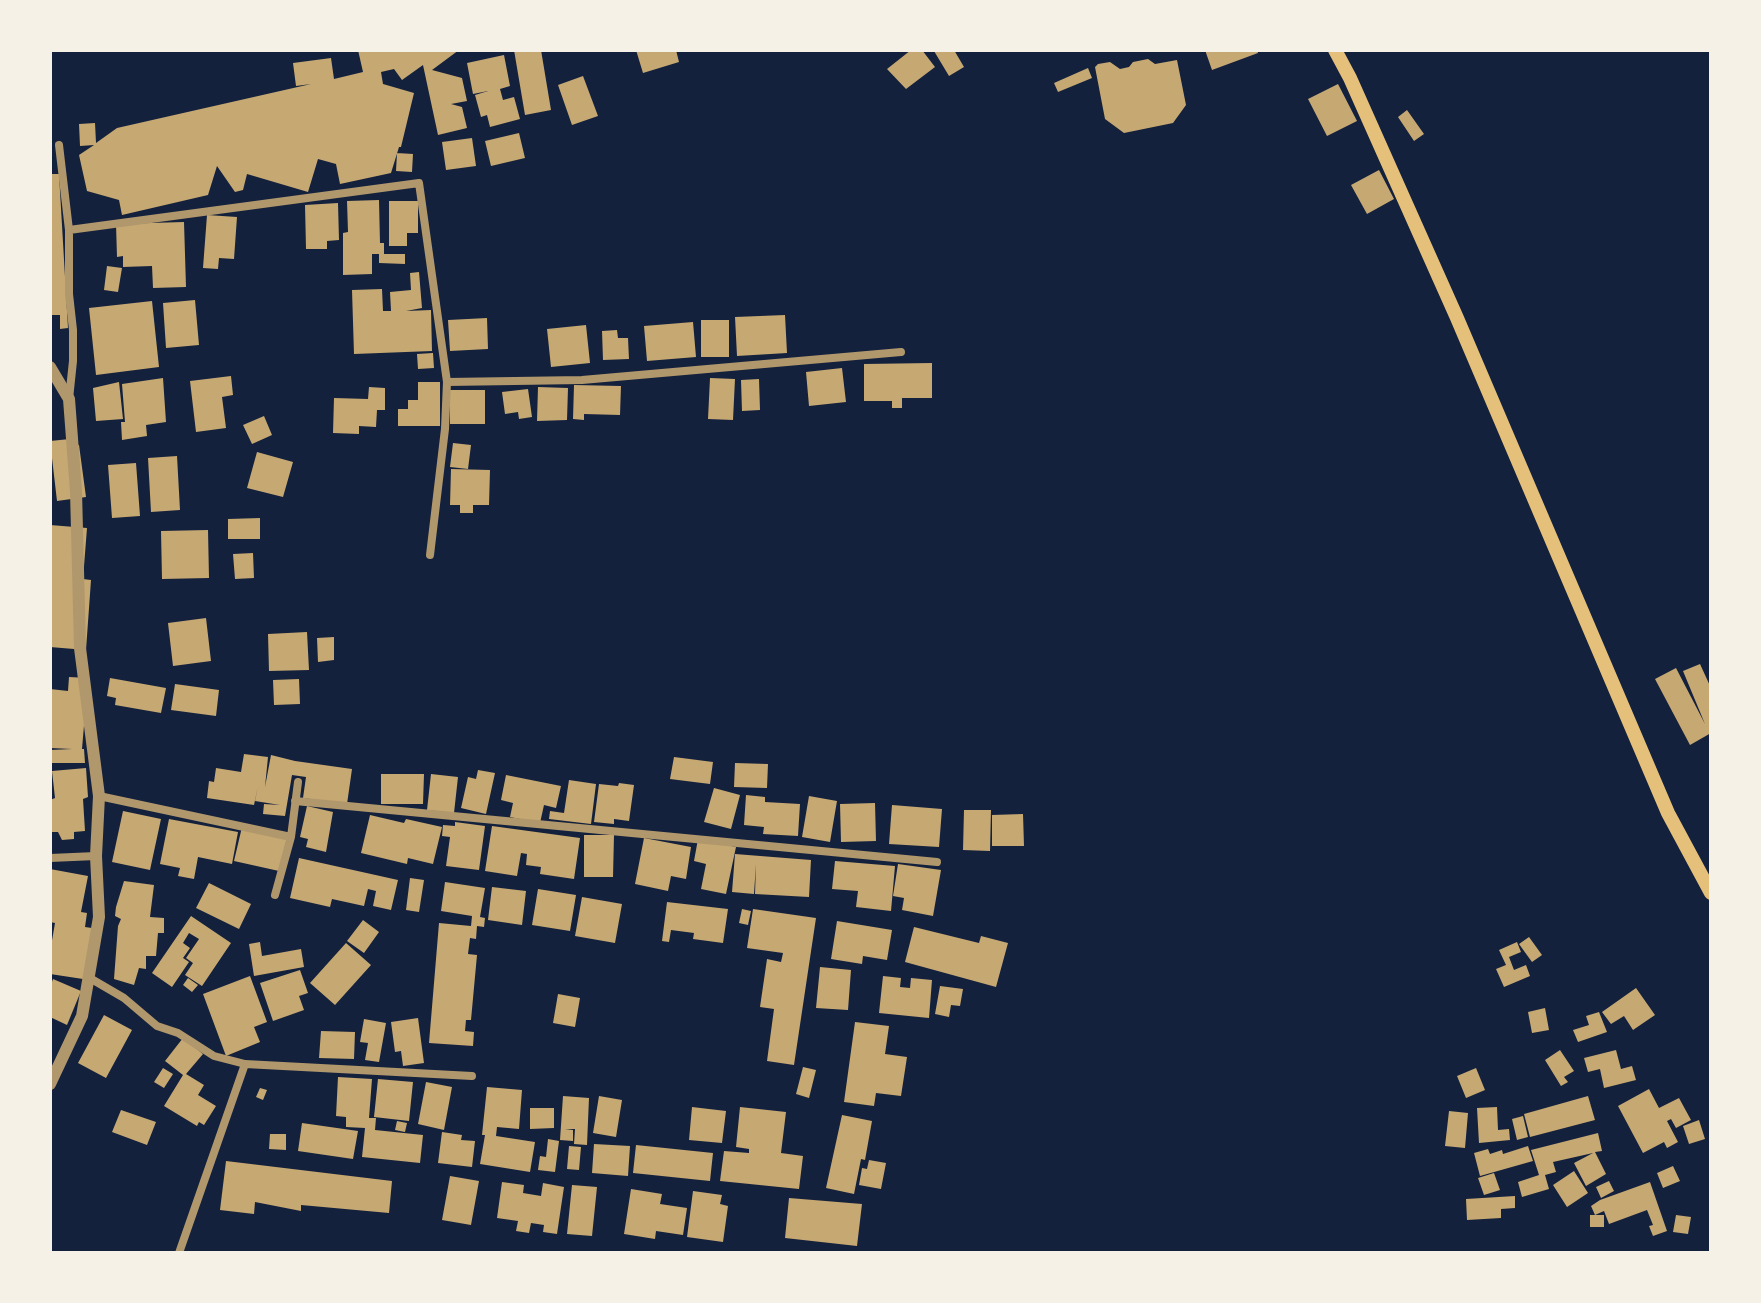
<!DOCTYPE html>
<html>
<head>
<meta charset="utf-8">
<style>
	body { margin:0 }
	#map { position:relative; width:1761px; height:1303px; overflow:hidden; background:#14213d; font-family:Lato,sans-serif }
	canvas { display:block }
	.frame { position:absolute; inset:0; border:52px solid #f6f1e7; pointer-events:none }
</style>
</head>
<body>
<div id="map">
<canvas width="1761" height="1303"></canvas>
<div class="frame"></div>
</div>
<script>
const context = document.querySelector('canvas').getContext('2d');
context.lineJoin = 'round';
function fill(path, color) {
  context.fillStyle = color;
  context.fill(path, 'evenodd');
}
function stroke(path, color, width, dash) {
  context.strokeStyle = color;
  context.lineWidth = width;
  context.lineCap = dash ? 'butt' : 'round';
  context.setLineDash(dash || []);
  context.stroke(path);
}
fill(new Path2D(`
	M358,50H459L432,70L462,78L467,101L451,104L462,107L467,128L438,135L423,65L402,80L394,69L381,72L383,84L414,93L401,147H399L391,173L340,184L336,164L318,159L308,192L247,174L243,190L235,192L217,166L208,195L122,215L119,200L87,191L79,155L94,145L80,146L79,124L95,123L96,143L117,128L311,84L296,86L293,63L331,58L334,79L363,72Z
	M514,50H541L551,110L525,115Z
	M636,50H676L679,62L643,73Z
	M911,50H922L935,67L906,89L887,69Z
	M937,50H954L964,67L949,76L934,51Z
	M1205,50H1257L1258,53L1212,70Z
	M504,55L510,86L500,89L503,100L514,97L520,119L490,127L487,115L481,117L475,95L488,91L473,94L467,63Z
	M1148,59L1155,64L1177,60L1186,105L1173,123L1124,133L1105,119L1095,67L1098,64L1110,62L1120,69L1129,67L1133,62Z
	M1088,68L1092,78L1058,92L1054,83Z
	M583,76L598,116L572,125L558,85Z
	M1338,84L1357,121L1327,136L1308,99Z
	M1407,110L1424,134L1414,141L1398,117Z
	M519,133L525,158L491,166L485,141Z
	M472,138L476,166L446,170L442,142Z
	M397,153L413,154L412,172L396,171Z
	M1379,170L1394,199L1367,214L1351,185Z
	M50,174H59L68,328L60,329V315H50Z
	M379,200L380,243H384V254H405V264L379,263V254H372V274L343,275V233L348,232L347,201Z
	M389,201H418V233H407V246H389Z
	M338,203L339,240L327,241V249H306L305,205Z
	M207,215L237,217L234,259L219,258L218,269L203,268Z
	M184,222L186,287L153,288L152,266L123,267V256L117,257L116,224Z
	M107,266L122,268L118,292L104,290Z
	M419,272L422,308L406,311L431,310L432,351L354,354L352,290L382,289L383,311H391L390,292L411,290L410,273Z
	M195,300L199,345L166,348L163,303Z
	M152,301L159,367L96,375L89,308Z
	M785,315L787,353L737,356L735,317Z
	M487,318L488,349L450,351L448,320Z
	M701,320H729V357H701Z
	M693,322L696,357L647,361L644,326Z
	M586,325L590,363L551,367L547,329Z
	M617,330L618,338H628L629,359L603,360L602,331Z
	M433,353L434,368L418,369L417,354Z
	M932,363V398H902V408H892V401H864V364Z
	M842,368L846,402L809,406L806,372Z
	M231,376L233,395L222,397L226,428L196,432L190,381Z
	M163,378L166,422L146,425L147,436L122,440L121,422H125L122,384Z
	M710,378L735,379L733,420L708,419Z
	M759,379L760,410L742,411L741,380Z
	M119,382L123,419L96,421L93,388Z
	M418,382H440V426H398V409H408V400H418Z
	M574,385L621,386L620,415L584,414V420L573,419Z
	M369,387L385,388V410H377L376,427L359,426V434L333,433L334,398L368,399Z
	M538,387L568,388L567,420L537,421Z
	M528,389L532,417L519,419L518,412L505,414L502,392Z
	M450,390H485V424H450Z
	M264,416L272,435L252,444L243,425Z
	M70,439L71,446L79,445L86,497L57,501L50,441Z
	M453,443L471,445L468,469L450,467Z
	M257,452L293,462L283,497L247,488Z
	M177,456L180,510L151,512L148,458Z
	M136,463L140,516L112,518L108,465Z
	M451,469L490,470L489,505H473V513H460V505H450Z
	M260,518V539H228V519Z
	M50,525L87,528L83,579L91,580L86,650L50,647Z
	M208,530L209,578L162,579L161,531Z
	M253,553L254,578L235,579L233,554Z
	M206,618L211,661L173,666L168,623Z
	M307,632L309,670L269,671L268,634Z
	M334,637V660L318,662L317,638Z
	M1700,664L1711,688V733L1690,745L1655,679L1676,668L1705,724L1683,671Z
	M69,677L88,678L82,749H84L85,763H50V750L72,749L50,748V689L68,691Z
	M110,678L166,688L161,713L115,705L116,698L107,696Z
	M299,679L300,704L274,705L273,680Z
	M175,684L219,690L216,716L171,710Z
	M244,754L268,757L265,787L271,755L295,761L352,769L347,804L303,798L306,777L292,775L285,816L263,814L264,804L280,805L255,801L258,786L254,805L207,798L209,781L214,782L216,768L241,772Z
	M674,757L713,762L710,784L670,779Z
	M735,763L768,764L767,788L734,787Z
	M86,768L88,797L83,799L85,831L74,832V839L62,840L58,832H50V800L55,798L52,771Z
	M478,770L495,773L486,814L461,808L468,777L476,779Z
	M381,774H424L423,804H381Z
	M431,774L458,777L454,813L427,810Z
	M506,775L561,786L556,808L544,805L540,823L510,817L513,803L501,800Z
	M569,780L596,784L591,824L549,819L550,811L564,813Z
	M619,783L634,785L629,821L614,819V824L594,822L599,784L618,786Z
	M714,788L740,795L731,829L704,822Z
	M746,795L765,797V802L800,804L798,836L763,834L764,827L744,825Z
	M809,796L837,801L830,842L802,837Z
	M875,803L876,841L841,842L840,804Z
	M892,805L942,809L939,847L889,844Z
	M307,806L333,812L326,852L306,847L308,839L300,837Z
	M964,810H991L990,851L963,850Z
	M123,811L161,819L150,870L112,862Z
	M1023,814L1024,846H992V815Z
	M370,815L404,823L406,819L442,827L433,864L408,858L407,864L361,853Z
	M169,819L238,832L232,864L198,857L194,879L178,876L180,868L160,864Z
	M455,822L485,826L479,870L446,866L450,837L442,836L443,825L455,826Z
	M492,826L580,838L574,879L540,874L541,867L526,865L527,854L521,853L517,876L485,871Z
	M242,827L287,838L279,871L234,861Z
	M584,835H614L613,877H584Z
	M644,838L691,847L686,879L671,876L668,891L635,884Z
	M698,839L736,847L726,894L701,889L706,864L694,861Z
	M735,854L811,860L809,897L755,894L756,864L754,894L732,892Z
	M299,858L398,880L391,910L373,906L376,891L368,889L364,906L332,899L330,907L290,898Z
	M835,861L895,866L891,911L856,907L858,891L832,889Z
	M898,864L941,870L933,916L902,910L904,898L893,896Z
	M50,869L88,876L81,912L87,913L85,927L92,928L83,979L50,974V952L55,923L50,922Z
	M410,878L424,880L419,912L406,910Z
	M124,881L154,885L150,917L164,918V933H158L156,956H146V969L139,968L134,985L114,979L118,926L121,919L115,916L116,907Z
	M445,882L485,888L480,917L485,918L484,927L477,926L476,939L470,938L468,954L477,955L471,1020H466L465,1031L474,1032L473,1046L429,1043L439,923L471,926L472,916L441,911Z
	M209,883L251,904L239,929L196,908Z
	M492,887L526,891L522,925L488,920Z
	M538,889L576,895L570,931L532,925Z
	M582,897L622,904L615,943L575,936Z
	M667,902L728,909L723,943L693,939L694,933L671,930L669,942L662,941Z
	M742,909L751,911L748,925L739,923Z
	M753,909L816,918L794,1065L767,1061L774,1009L760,1007L767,959L781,962L783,953L747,948Z
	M191,916L231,943L202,986L185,975L193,963L186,958L199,939L189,933L183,943L190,948L183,958L189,962L172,987L152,973Z
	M363,920L379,932L364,953L347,941Z
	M837,921L892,930L887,960L863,956L862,964L831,959Z
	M914,927L979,943L981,936L1008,943L996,987L905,962Z
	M1529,937L1542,955L1532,962L1519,944Z
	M260,942L262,956L301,949L304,967L254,976L249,944Z
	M1517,942L1521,952L1509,957L1514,970L1526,965L1530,976L1504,987L1496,969L1506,965L1499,950Z
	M346,943L371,965L335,1005L310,983Z
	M820,967L851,970L848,1010L816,1008Z
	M300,970L308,993L299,996L304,1010L273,1021L260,983Z
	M250,976L267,1022L254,1027L260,1042L226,1056L203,994Z
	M883,976L901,978L900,987L910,988L911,978L932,980L929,1018L879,1013Z
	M188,978L198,985L192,992L183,985Z
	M53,979L81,991L67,1025L50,1017V987Z
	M940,986L963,989L960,1006L951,1005L949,1017L935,1014Z
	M1636,988L1655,1015L1633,1030L1624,1016L1611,1024L1602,1012Z
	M558,994L580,998L575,1027L553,1023Z
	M1545,1008L1549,1030L1532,1033L1528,1012Z
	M1599,1012L1607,1032L1578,1042L1573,1030L1589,1025L1586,1016Z
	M104,1015L132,1030L106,1078L78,1063Z
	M418,1018L424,1063L403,1066L401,1051L395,1052L391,1022Z
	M364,1019L386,1023L379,1062L365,1060L368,1043L360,1042Z
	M855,1022L889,1026L885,1054L907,1057L901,1096L876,1093L874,1106L844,1102Z
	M321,1031L355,1032L354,1059L319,1058Z
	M183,1038L203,1054L186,1074L204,1085L198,1095L216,1106L204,1125L199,1122L197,1126L164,1106L183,1075L165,1061Z
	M1560,1050L1574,1071L1564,1077L1568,1082L1561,1086L1545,1060Z
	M1616,1050L1621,1069L1632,1066L1636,1080L1604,1088L1600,1069L1588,1072L1584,1058Z
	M803,1067L816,1070L809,1098L796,1094Z
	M163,1068L173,1074L164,1088L154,1082Z
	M1476,1068L1485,1090L1466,1098L1457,1076Z
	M338,1077L372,1079L369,1118H376L375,1130L423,1135L420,1163L362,1157L365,1128L346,1127V1117L336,1116Z
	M378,1079L413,1082L409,1121L374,1117Z
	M426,1082L452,1087L444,1130L418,1124Z
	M487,1087L522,1090L519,1129L497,1127L496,1136L535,1142L530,1172L480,1164L485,1135H482Z
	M260,1088L267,1090L263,1100L256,1097Z
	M1649,1089L1659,1108L1679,1098L1691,1120L1676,1128L1671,1119L1667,1121L1678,1142L1667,1148L1664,1142L1643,1153L1618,1106Z
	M563,1096L589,1098L587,1145L574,1144L575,1129H565L573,1130V1141L560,1140Z
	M599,1096L622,1100L616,1137L593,1133Z
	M1588,1096L1595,1120L1530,1137L1524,1114Z
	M692,1107L726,1111L722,1143L689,1140Z
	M740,1107L786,1112L781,1153L803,1156L799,1189L720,1181L724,1151L749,1153V1149L736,1147Z
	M1497,1107L1498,1130L1509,1129L1510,1140L1479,1143L1477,1108Z
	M530,1108H554V1128L530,1129Z
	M121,1110L156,1122L147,1145L112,1132Z
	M1449,1111L1468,1113L1465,1148L1445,1146Z
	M842,1115L872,1121L865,1160L861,1159L854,1194L826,1188Z
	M1523,1116L1528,1137L1517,1140L1512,1119Z
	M1699,1120L1705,1139L1689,1144L1683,1126Z
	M397,1121L407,1123L405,1132L395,1130Z
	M302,1123L358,1131L353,1159L298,1151Z
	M442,1132L462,1135L461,1140L475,1141L472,1167L438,1163Z
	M1598,1133L1602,1151L1595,1152L1606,1174L1586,1186L1574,1163L1593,1153L1553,1162L1556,1172L1545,1175L1549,1189L1522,1197L1518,1182L1539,1175L1531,1150Z
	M270,1134H286V1150L269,1149Z
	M548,1139L559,1141L555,1172L538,1170L540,1156L546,1157Z
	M594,1144L630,1146L628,1176L592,1173Z
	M636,1145L713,1153L710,1181L633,1173Z
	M569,1146L581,1147L579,1170L567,1169Z
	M1528,1146L1533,1161L1480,1176L1474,1153L1488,1149L1490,1154L1502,1150L1503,1154Z
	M869,1160L886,1163L881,1189L859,1185L862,1168L867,1169Z
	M226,1161L392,1181L389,1213L301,1205V1211L255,1202L254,1214L220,1210Z
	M1673,1166L1680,1181L1663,1188L1657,1173Z
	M1574,1171L1588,1193L1567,1207L1553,1185Z
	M1494,1173L1500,1190L1484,1195L1478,1178Z
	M450,1176L479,1181L471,1225L442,1220Z
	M1609,1181L1614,1191L1601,1198L1596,1187Z
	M502,1182L524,1185L523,1193L541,1196L543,1183L564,1187L557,1234L543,1232L544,1225L531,1223L529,1233L516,1231L518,1221L497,1218Z
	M1650,1182L1667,1231L1653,1236L1649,1226L1653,1225L1647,1210L1609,1224L1604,1211L1595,1215H1604V1227H1590V1215H1595L1591,1206L1600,1200Z
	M572,1185L597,1187L592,1236L567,1234Z
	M631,1189L662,1194L660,1204L687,1208L683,1235L656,1231L655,1239L624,1234Z
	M693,1191L722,1195L720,1204L728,1206L723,1242L687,1237Z
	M1515,1196V1208L1501,1209V1218L1467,1220L1466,1199Z
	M789,1198L862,1204L857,1246L785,1238Z
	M1676,1215L1691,1217L1688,1234L1673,1232Z`), '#c6a872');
stroke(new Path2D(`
	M59,145L69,230V294L73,330V361L69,399
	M69,230L419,183L447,382L445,429L430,555
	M447,382L582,380L901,352
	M99,796L291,837
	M295,801L937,862
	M50,858L96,856
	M275,895L291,837L298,782
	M88,977L124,998L157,1026L178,1033L214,1056L245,1064L472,1076
	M179,1253L245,1064`), '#b1986c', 8);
stroke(new Path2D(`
	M50,367L69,399L76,491L80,648L99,796L96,856L99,917L82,1016L50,1084`), '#b1986c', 12);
stroke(new Path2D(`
	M1335,50L1350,78L1457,318L1668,813L1711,893`), '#e5c07b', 14);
</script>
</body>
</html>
